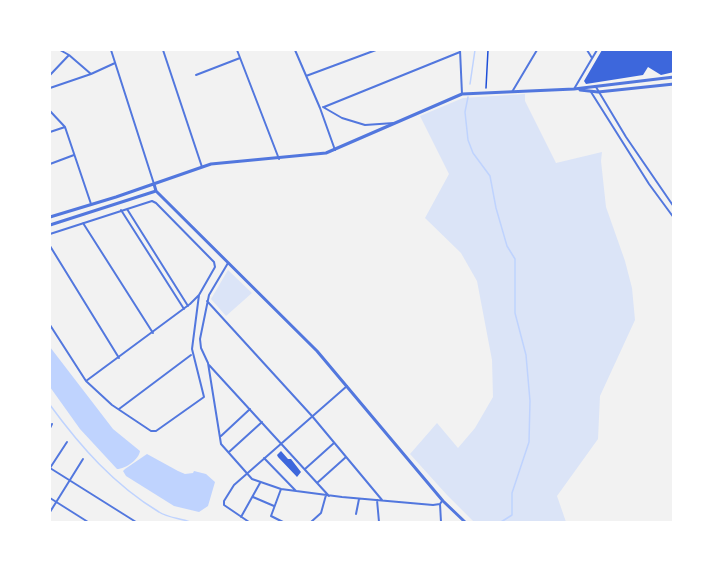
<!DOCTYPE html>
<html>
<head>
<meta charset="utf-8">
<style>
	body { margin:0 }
	#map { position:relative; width:723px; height:572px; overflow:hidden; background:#f2f2f2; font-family:Signika,sans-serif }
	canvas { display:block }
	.frame { position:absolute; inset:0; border:51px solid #fff; pointer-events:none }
</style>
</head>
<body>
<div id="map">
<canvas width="723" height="572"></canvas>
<div class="frame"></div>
</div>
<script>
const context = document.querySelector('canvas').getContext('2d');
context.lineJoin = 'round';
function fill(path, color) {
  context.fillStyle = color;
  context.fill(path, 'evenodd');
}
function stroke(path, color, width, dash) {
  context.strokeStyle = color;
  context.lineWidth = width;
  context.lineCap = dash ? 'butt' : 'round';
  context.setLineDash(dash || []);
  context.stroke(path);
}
fill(new Path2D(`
	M525,94V101L556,163L602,152L601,161L606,207L625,261L632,288L635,320L600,396L598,439L557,496L566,522H474L447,495L410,454L437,423L458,448L475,428L493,397L492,360L477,281L461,253L425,218L449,174L420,116L463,98Z
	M228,270L252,293L226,316L211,299Z`), '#dbe4f7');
fill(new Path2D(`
	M50,347L113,429L140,451C139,459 126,469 117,469L80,429L50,387Z
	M147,454L178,471L185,474L193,473L194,471L206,474L215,482L208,506L199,512L174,506L126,476L123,471L125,469Z`), '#bfd3fe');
stroke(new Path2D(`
	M470,84L475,50
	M468,97L465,112L468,140L473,153L490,176L496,208L507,246L515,259V313L526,355L530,401L529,442L512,493V515L501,522
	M50,405C80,446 114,485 159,512C168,518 180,518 190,522`), '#bfd3fe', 1.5);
fill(new Path2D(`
	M602,50H674V72L661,75L648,67L643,75L586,84L584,81Z
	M281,451L288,459H291L301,472L297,477L278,457L277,455Z`), '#3d67dc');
stroke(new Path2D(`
	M486,88L488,50`), '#1d4ed8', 1.5);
stroke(new Path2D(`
	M60,50L69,55L91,74
	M111,50L154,184
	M163,50L202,167
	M237,50L279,159
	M295,50L320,108L335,150
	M460,50L462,94
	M587,50L592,58
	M50,75L69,55
	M196,75L240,58
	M306,76L376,50
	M596,87L626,137L674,207
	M50,88L91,74L115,63
	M574,89L597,50
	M512,92L537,50
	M591,92L649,184L674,218
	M323,107L342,118L365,125L394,123
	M324,107L460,52
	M50,111L65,127L91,204
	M50,132L65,127
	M50,164L74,155
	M127,209L188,306
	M121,210L184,309
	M83,223L153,333
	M50,234L152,201L156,203L214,262L215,267L199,295L190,304L86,381
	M50,246L119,358
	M228,263L209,295L200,339L201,348L208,363L221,444L252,479L281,489L342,497L433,505L440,504L442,501
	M207,301L312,416L382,500
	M50,325L86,381L112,405L151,431H156L204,397L192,349L199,295
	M209,365L329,496
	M119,409L191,355
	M50,428L52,424
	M221,436L250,409
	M229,452L262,422
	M264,458L296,491
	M50,468L136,522
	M50,468L67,442
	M305,469L334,443
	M317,483L346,457
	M281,489L271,516L283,522
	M253,497L274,506
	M50,498L88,522
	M377,500L379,522
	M440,504L441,522
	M50,512L83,459
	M356,514L359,499
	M241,517L260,483
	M175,522H179
	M249,522L224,505V501L234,485L347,386
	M311,522L321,513L326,495`), '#5277de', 2);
stroke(new Path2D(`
	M580,90L598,92L674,84
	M154,184L156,191L317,351L443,501L465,522
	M50,217L116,197L211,164L326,153L462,94L574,89L674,77
	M50,225L156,191`), '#5277de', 3);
</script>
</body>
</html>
